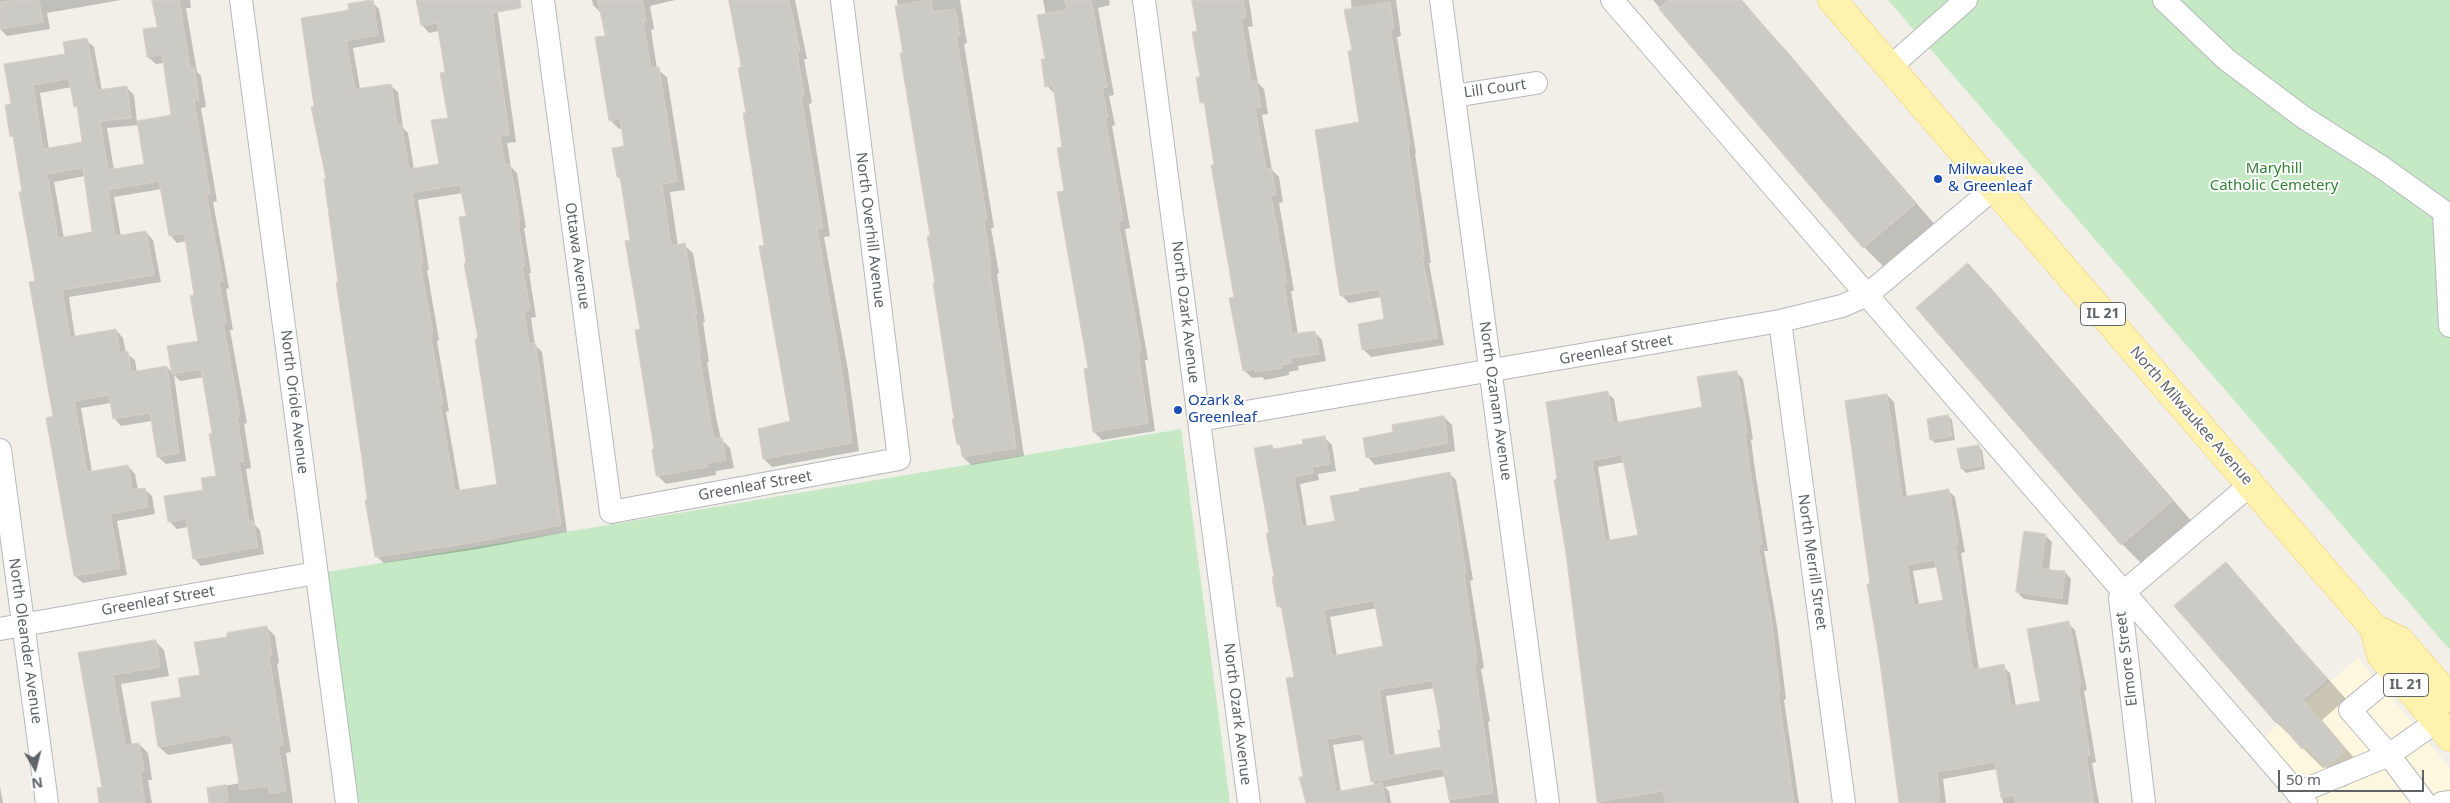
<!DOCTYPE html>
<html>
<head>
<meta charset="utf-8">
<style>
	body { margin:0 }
	#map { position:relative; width:2450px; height:803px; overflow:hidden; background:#f1efe8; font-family:"Noto Sans",sans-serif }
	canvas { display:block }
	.north { position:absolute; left:10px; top:743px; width:50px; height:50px; -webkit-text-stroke:4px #fff; paint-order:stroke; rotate:172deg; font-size:14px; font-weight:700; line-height:20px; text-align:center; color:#5f6368 }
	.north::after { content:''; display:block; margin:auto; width:18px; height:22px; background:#5f6368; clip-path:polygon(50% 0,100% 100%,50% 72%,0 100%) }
	.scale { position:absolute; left:2278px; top:770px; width:146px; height:22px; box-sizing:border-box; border:2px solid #5f6368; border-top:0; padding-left:6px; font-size:15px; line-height:18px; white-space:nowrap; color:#5f6368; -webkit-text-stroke:4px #fff; paint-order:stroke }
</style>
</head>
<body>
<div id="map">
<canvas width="2450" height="803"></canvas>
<div class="north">N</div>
<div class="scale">50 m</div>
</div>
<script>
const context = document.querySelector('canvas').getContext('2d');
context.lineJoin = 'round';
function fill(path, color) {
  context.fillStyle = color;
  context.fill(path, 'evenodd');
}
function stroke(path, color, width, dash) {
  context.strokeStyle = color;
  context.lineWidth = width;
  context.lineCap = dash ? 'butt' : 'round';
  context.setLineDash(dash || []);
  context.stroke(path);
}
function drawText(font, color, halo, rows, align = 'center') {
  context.font = font + ' "Noto Sans",sans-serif';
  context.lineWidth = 4;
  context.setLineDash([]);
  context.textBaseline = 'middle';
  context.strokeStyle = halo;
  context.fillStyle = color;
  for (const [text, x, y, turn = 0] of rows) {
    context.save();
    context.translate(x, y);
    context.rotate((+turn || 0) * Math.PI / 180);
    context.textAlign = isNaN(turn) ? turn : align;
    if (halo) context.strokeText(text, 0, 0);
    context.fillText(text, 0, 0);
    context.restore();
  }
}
fill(new Path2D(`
	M2358,658L2450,768V803H2310L2259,741Z`), '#fef7e0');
fill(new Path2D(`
	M1888,0H2450V650Z
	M1181,429L1230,803H358L327,572Z`), '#c5e8c5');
fill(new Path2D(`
	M0,0H121L47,13L50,29L7,36L0,29Z
	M154,0H190L191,8H186L197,72L201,76L206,107L201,108L217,201L213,202L229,288L226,289L233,330H230L247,423L244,424L251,468L246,469L255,525L260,530L264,554L201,566L194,558L188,527L177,529L169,521L204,491L217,477L214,434L204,377L180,381L174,375L186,461L166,464L158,457L152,421L121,426L114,418L111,403L81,408L92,472L128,466L135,474L138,490L144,489L152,496L155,514L117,521L127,575L83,583L75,576L24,193L15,139L12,136V105L6,65L66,55L86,40L94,47L102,91L127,88L134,95L137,122L173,116L164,63L156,64L148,57L144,30L158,28ZM72,87L75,106L79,110L83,143L49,149L40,93ZM139,125L145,165L114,170L107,128ZM85,176L93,233L64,238L54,182ZM162,189L170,235L177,243L186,241L195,296L199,342L173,373L167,367L137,372L135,360L126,353L123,338L116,330L75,337L69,297L161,282L153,240L146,232L121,237L114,197Z
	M426,0H496L516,142L507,143L511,167L517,173L526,228H524L531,273H529L536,317L531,318L535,345L542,352L567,532L478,549L384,563L376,556L327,180L315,107L351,11L372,2L379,9L385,42L353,48L360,89L390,85L398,92L403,128L408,133L414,170L440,165L449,119L447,73L439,31L429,33L422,25ZM463,193L467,217L468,264L499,485L460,491L446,412L449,411L437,341L439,340L427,270H429L418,200Z
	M592,0H675L650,6L654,29L651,30L657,69L667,77L685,190L670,192L678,246L684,245L693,253L705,322H703L709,362H707L716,417L721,439L730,448L734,468L716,471V475L666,484L657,475L631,241L622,181L618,177L625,147L623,128L619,129L610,120L606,37L602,14L593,5Z
	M729,0H795L807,59H804L812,103L809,104L830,236L824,237L848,370L859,451L772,467L764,459L759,430L792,422L743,68Z
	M897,0H960L967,43L964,44L994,228H991L999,273L997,274L1024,456L971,465L963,457L962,448L958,444L931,237Z
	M1043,0H1109L1110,5L1098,8L1114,95L1109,96L1115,125L1112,126L1130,228L1125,229L1148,360H1145L1155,431L1102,440L1094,432L1086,370L1090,369L1066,192L1064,148L1055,94L1047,86L1046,15Z
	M1194,0H1249L1253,26L1248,27L1258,83L1264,89L1268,114L1262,115L1272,170L1279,177L1283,202L1279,203L1294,291H1291L1298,335L1314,332L1322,340L1326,361L1298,366L1299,370L1289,372V375L1265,380L1262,377L1252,378L1244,370L1216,166L1205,106L1202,102L1199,32Z
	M1351,0H1396L1401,36L1397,37L1416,153H1415L1431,263H1429L1444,345L1371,357L1363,349L1385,320L1381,297L1349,303L1341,295L1360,123Z
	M1653,0H1742L1936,226L1886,269L1864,247Z
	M1968,265L1990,287L2193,523L2144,566L2122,544Z
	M1736,372L1743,379L1753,439L1751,440L1756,477L1768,551H1764L1777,626L1786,699L1784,700L1799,803H1599L1558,480L1607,393L1614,399L1618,423L1703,408ZM1625,462L1639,536L1610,541L1598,467Z
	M1887,395L1894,402L1907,498L1948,490L1955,497L1965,552L1961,553L1979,670L2003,666L2010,673L2016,706L2042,702L2068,623L2075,630L2087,690L2084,691L2096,762L2092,763L2099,803H2003L1997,769L1943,779L1946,803H1899L1872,585ZM1938,567L1944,601L1919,605L1913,571Z
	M1948,416L1952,420L1955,440L1935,443L1932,440Z
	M1444,417L1452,425L1455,451L1375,465L1368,457L1394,433Z
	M1325,438L1332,445L1336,471L1318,474L1319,480L1300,484L1307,527L1336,522L1449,473L1456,480L1473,580L1470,581L1484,668L1481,669L1490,721L1488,722L1499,803H1450L1446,776L1385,787L1389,791L1391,803H1307L1300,778H1304L1296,678L1284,611L1279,606L1270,534L1272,447L1275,450L1304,445ZM1377,608L1384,647L1337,656L1330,617ZM1435,688L1443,748L1395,756L1386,696ZM1365,740L1372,781L1376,785L1341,792L1333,745Z
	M1978,446L1982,450L1985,469L1966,473L1962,469Z
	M2045,535L2052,542L2049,571L2065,572L2071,579L2068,605L2024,599L2017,592Z
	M2226,564L2346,699L2322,720L2365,771L2345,787L2325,767L2323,768L2276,722L2176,606Z
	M267,628L275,636L279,663L277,664L291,752L286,753L293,803H210L208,789L240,783L234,743L168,755L159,747L153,703L183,698L229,638Z
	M155,641L164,650L169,676L121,684L132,745L139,744L148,753L152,780H148L152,803H101L104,788L80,654Z
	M0,787L3,803H0Z`), '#0003');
const building = new Path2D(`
	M17,0H39L43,22L0,29V3Z
	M152,0H179L190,68L194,67L199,100H194L210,194H206L223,281H219L226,323H223L240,416L237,417L244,461L239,462L249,522L253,521L258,547L193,559L186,519L168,522L164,496L203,490L201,478L216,476L209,434L212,433L201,369L172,374L167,346L198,341L190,296L194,295L184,233L169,236L159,181L108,190L115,236L146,231L154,275L62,290L70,337L116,329L120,353L128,351L131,372L167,366L179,453L157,457L150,413L113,419L109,395L74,401L87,472L128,465L132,490L145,488L148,507L110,514L120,568L74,576L46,418L53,416L29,282L35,281L19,192H22L13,136L10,137L5,105L11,104L4,64L65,54L63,42L87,38L97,90L127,86L131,118L100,121L108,170L144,164L137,121L171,115L162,55L147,57L143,29L157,27ZM69,79L74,107L77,106L82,142L43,149L33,85ZM83,168L92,232L58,238L47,174Z
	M373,0L378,35L346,41L355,89L391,84L397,125L401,124L409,169L439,164L431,120L448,118L440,73L445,72L437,23L421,26L416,0H520L521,8L492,13L509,135L500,136L505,165L510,164L520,221H518L525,266H522L530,310L524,311L529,344L535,343L539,368L561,525L470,543L375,557L365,500L367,499L362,459L336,282H338L324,179H326L311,107L314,106L301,18L349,10L348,4ZM460,185L466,216L459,217L466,263L464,264L478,338L475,339L497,484L455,491L440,405L443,404L430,334L433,333L420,263H423L412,193Z
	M598,0H642L646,21L643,22L651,68L659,67L677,181L662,184L671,246L685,243L697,314H695L701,354H699L708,407L714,439L722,438L726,460L708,463V467L656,476L652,450L654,449L635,330L640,329L625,241L630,240L620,177H617L612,148L624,146L620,119L609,121L595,37L605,36Z
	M729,0H789L800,51L797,52L804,96H801L823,228L817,229L840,361L852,443L763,459L758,429L790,421L759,246L764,245L743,113H746L738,68L741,67Z
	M931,0L933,12L955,9L960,36H956L987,220L984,221L991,266H989L1016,448L962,457L960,444H957L952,419H954L933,283H935L927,236H930L900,53H903L895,6Z
	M1065,0H1091L1107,87L1102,88L1108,117L1105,118L1123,220L1118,221L1141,352L1138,353L1148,423L1093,432L1084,369L1088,368L1057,192L1064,191L1057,148L1062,147L1053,85L1045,87L1041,59H1045L1037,15L1067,10Z
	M1192,0H1243L1246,18L1241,19L1251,81L1256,80L1261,107L1255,108L1266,169L1271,168L1276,195H1271L1287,283H1284L1292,334L1315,331L1319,354L1291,358V363L1281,365L1282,368L1255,372V369L1243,371L1229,298L1234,297L1211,165H1214L1204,102L1200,103L1196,77H1200L1192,32L1197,31Z
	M1669,0H1740L1790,55L1915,204L1863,248L1659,9Z
	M1390,2L1394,29H1390L1410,145L1408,146L1424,255L1422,256L1438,338L1362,350L1358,324L1384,319L1379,289L1340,296L1315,130L1359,122L1348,51L1352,50L1344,10Z
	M1968,263L2172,501L2121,545L1916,308Z
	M1737,371L1747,433H1745L1750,470L1762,544L1758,545L1771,618L1780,693H1778L1794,803H1666L1663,791L1597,802L1566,554L1554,480L1557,479L1546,402L1608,391L1613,423L1702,407L1697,377ZM1622,455L1638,535L1605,541L1592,461Z
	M1887,394L1902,497L1949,489L1958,545L1955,546L1962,584H1960L1966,617L1964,618L1973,670L2004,664L2011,706L2040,701L2027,629L2069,621L2081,684H2078L2090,755L2086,756L2094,803H2015V795L2001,798L1995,762L1937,772L1940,803H1899L1879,656L1867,584H1870L1845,401ZM1935,560L1943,600L1914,605L1907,565Z
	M1948,415L1952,436L1930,440L1927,419Z
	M1444,416L1448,443L1366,458L1363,438L1393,432L1392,425Z
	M1325,436L1330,464L1312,467L1313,473L1294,477L1302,527L1335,521L1330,496L1360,491L1359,489L1450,472L1466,573L1464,574L1477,662H1474L1493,793L1449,800L1443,768L1371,782L1362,733L1327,739L1336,792L1382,783L1386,803H1306L1299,777H1303L1286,678L1294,677L1281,606L1277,607L1272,577L1274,576L1266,533H1269L1254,448L1272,445L1273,449L1303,444L1302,440ZM1374,601L1383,646L1332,656L1324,610ZM1432,681L1441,730H1438L1441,747L1389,756L1379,690Z
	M1979,445L1982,466L1961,469L1957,449Z
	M2024,531L2046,534L2041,569L2065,571L2062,599L2016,592Z
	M2226,562L2327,679L2303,700L2346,750L2326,767L2306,746L2302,749L2278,721L2276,723L2174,606Z
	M267,626L272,655L269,656L283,744L278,745L286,791L270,794L268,786L240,790L231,734L158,747L151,702L181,697L178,678L200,675L194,642L227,637V633Z
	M156,640L160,667L113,675L125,745L139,743L144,771L140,772L145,803H99L97,788L102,787L78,653Z
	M226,785L228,801L209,803L207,788Z`);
fill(building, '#cccac5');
stroke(building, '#d6d1c6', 1);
const minor = new Path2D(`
	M241,0L347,803
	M543,0L611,512L899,459L842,0
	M1144,0L1249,803
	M1441,0L1548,803
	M1612,0L2306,803
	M2164,0L2227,60L2303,117L2380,166L2450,216
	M1890,67L1966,0
	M1454,96L1536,83
	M2444,213L2450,326
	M1780,321L1844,803
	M1199,420L1780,321L1842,306L1867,295L1994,188
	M0,450L47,803
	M0,629L316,573
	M2396,672L2350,710L2389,755L2437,721
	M2297,793L2389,755L2425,803
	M2144,803L2120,598L2124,592L2250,485
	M2442,803L2450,802`);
const major = new Path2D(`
	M1832,0L2374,628L2399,640L2450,698
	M2374,628L2381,655L2450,737`);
stroke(minor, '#b5b8bc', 24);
stroke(major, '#f2c960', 29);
stroke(minor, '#fff', 22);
stroke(major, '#fff2af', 28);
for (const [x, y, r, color] of [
	[1938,179,5,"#1a4fb4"],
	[1178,410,5,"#1a4fb4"]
]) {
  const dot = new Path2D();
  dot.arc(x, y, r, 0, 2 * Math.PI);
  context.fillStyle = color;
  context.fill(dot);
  stroke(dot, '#fff', 2);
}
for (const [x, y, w] of [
	[2103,314,45],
	[2406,685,45]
]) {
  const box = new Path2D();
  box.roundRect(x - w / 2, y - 11.5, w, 23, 4);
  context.fillStyle = '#fff';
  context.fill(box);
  stroke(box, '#5f6368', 1);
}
drawText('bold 14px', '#5f6368', null, [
	["IL 21",2103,314],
	["IL 21",2406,685]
]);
drawText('15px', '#5f6368', '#fff', [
	["Lill Court",1495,89,-8],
	["North Overhill Avenue",870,230,83],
	["Ottawa Avenue",577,256,82],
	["North Ozark Avenue",1185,312,83],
	["Greenleaf Street",1616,350,-10],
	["North Ozanam Avenue",1495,401,82],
	["North Oriole Avenue",294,402,83],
	["North Milwaukee Avenue",2191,416,49],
	["Greenleaf Street",755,486,-10],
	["North Merrill Street",1812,562,82],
	["Greenleaf Street",158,601,-10],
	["North Oleander Avenue",25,641,82],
	["Elmore Street",2127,659,-97],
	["North Ozark Avenue",1237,714,83]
]);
drawText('15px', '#348238', '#fff', [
	["Maryhill",2274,169],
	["Catholic Cemetery",2274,186]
]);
drawText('15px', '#164399', '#fff', [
	["Milwaukee",1948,170],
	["& Greenleaf",1948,187],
	["Ozark &",1188,401],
	["Greenleaf",1188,418]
], 'left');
</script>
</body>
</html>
